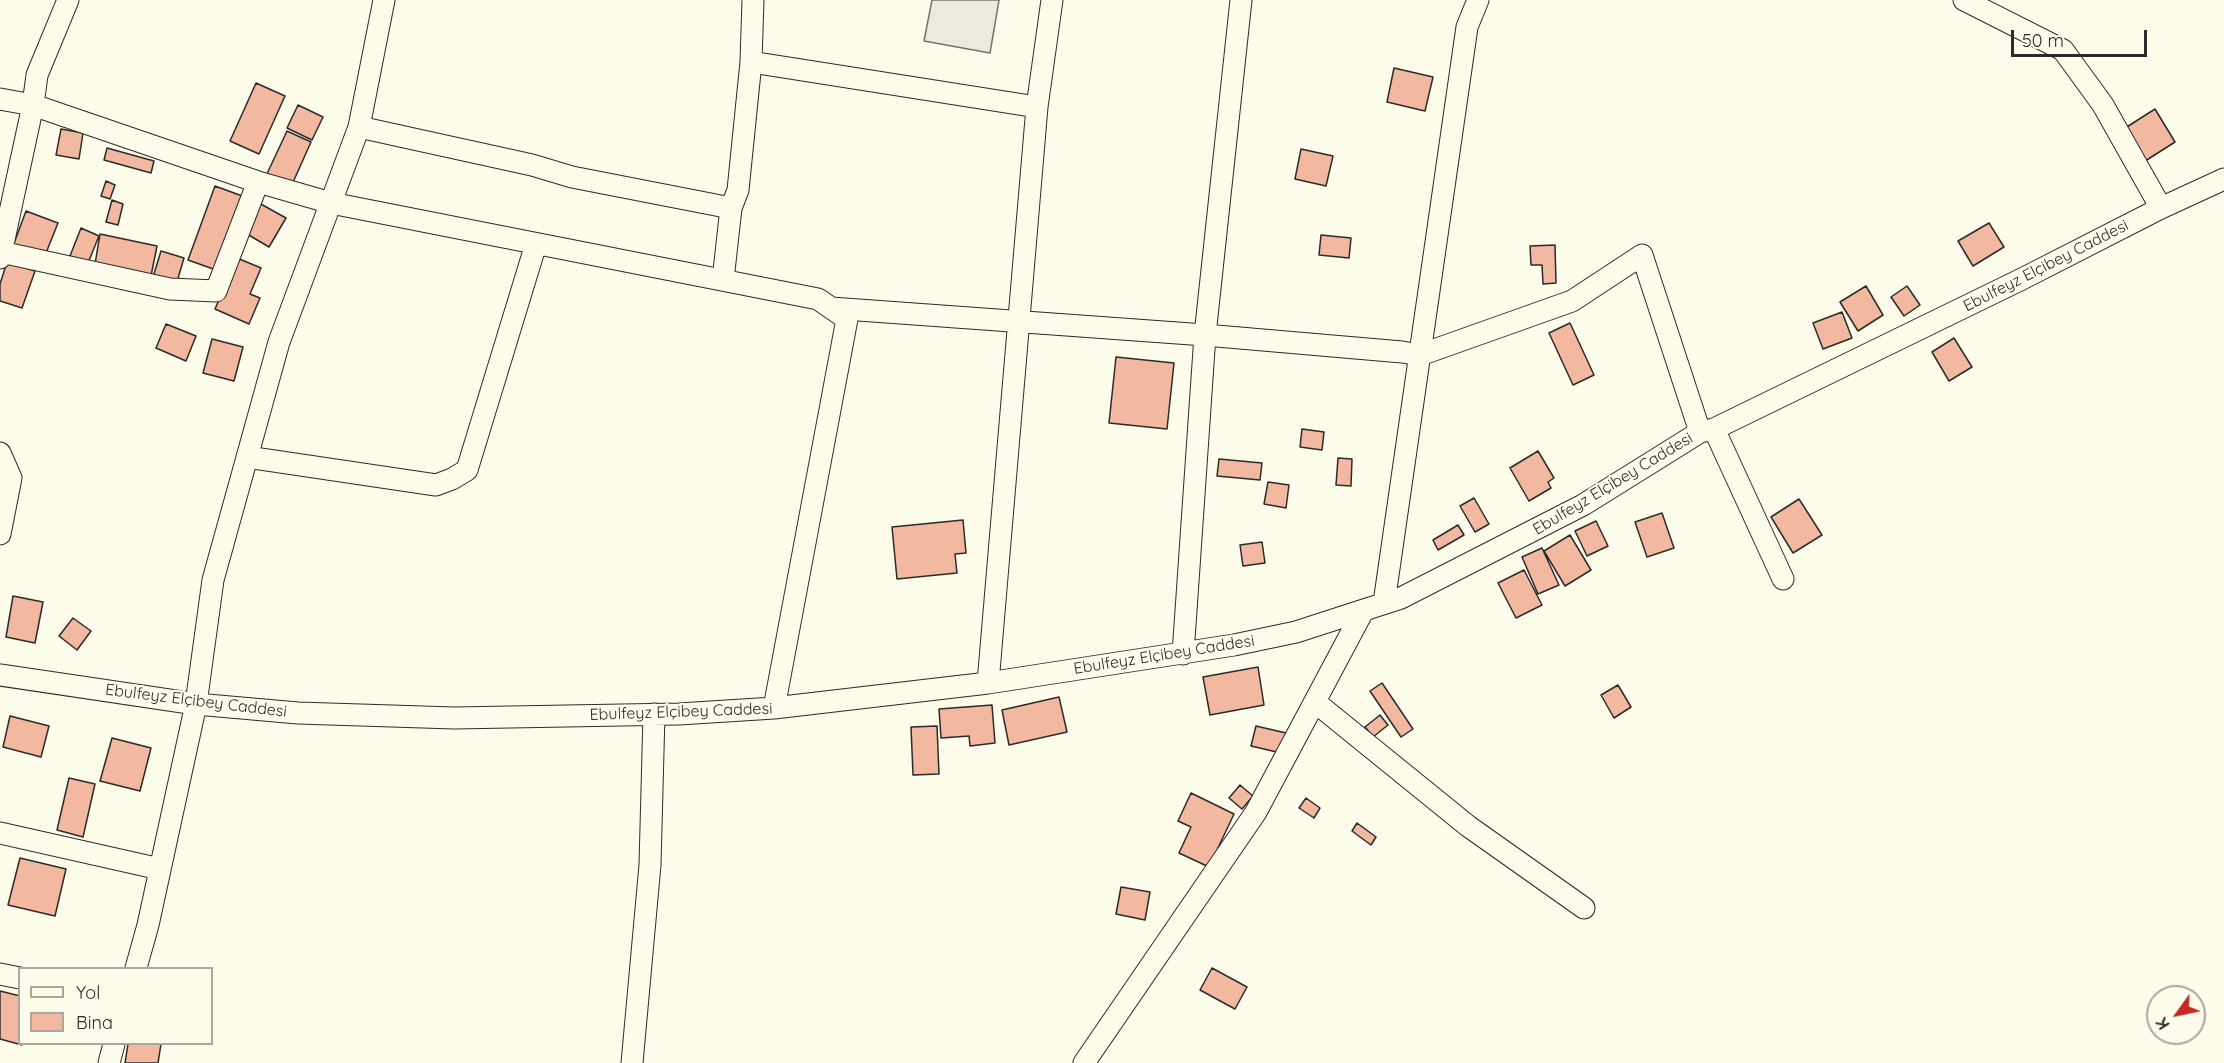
<!DOCTYPE html>
<html>
<head>
<meta charset="utf-8">
<style>
	body { margin:0 }
	#map { position:relative; width:2224px; height:1063px; overflow:hidden; background:#fdfbea; font-family:Quicksand,sans-serif }
	canvas { display:block }
	.legend { position:absolute; left:18px; top:967px; width:195px; height:78px; box-sizing:border-box; background:#fdfbea; border:2px solid #a9a89e; margin:0; padding:8px 10px; list-style:none; font-size:18px; color:#2b2b2b }
	.legend li { display:flex; align-items:center; gap:12px; height:30px }
	.legend b { width:30px; border:2px solid #a9a89e }
	.north { position:absolute; left:2146px; top:985px; width:60px; height:60px; box-sizing:border-box; background:#fdfbea; border:2px solid #a9a89e; border-radius:50%; rotate:237deg; font-size:16px; font-weight:700; line-height:24px; text-align:center; color:#2b2b2b }
	.north::after { content:''; display:block; margin:auto; width:21px; height:27px; background:#c62828; clip-path:polygon(50% 0,100% 100%,50% 72%,0 100%) }
	.scale { position:absolute; left:2011px; top:30px; width:136px; height:27px; box-sizing:border-box; border:3px solid #2b2b2b; border-top:0; padding-left:8px; font-size:18px; line-height:21px; white-space:nowrap; color:#2b2b2b; -webkit-text-stroke:4px #fdfbea; paint-order:stroke }
</style>
</head>
<body>
<div id="map">
<canvas width="2224" height="1063"></canvas>
<ul class="legend">
<li><b style="height:8px;background:#fdfbea"></b>Yol</li>
<li><b style="height:16px;background:#f2b8a0"></b>Bina</li>
</ul>
<div class="north">K</div>
<div class="scale">50 m</div>
</div>
<script>
const context = document.querySelector('canvas').getContext('2d');
context.lineJoin = 'round';
function fill(path, color) {
  context.fillStyle = color;
  context.fill(path, 'evenodd');
}
function stroke(path, color, width, dash) {
  context.strokeStyle = color;
  context.lineWidth = width;
  context.lineCap = dash ? 'butt' : 'round';
  context.setLineDash(dash || []);
  context.stroke(path);
}
function drawText(font, color, halo, rows, align = 'center') {
  context.font = font + ' Quicksand,sans-serif';
  context.lineWidth = 4.5;
  context.setLineDash([]);
  context.textBaseline = 'middle';
  context.strokeStyle = halo;
  context.fillStyle = color;
  for (const [text, x, y, turn = 0] of rows) {
    context.save();
    context.translate(x, y);
    context.rotate((+turn || 0) * Math.PI / 180);
    context.textAlign = isNaN(turn) ? turn : align;
    if (halo) context.strokeText(text, 0, 0);
    context.fillText(text, 0, 0);
    context.restore();
  }
}
const green = new Path2D(`
	M932,0H999L990,53L924,41Z`);
fill(green, '#ecebdb');
stroke(green, '#74746e', 1.5);
const building = new Path2D(`
	M1394,68L1433,77L1425,111L1387,102Z
	M256,83L285,96L259,154L230,141Z
	M298,105L323,117L312,140L287,128Z
	M2155,109L2175,142L2142,163L2122,130Z
	M61,129L83,133L79,159L56,155Z
	M287,131L311,142L290,189L265,178Z
	M107,148L154,161L151,173L104,160Z
	M1301,149L1333,156L1326,186L1295,179Z
	M106,181L115,185L110,199L101,196Z
	M215,186L245,197L219,271L188,260Z
	M112,200L123,204L118,225L106,222Z
	M259,203L286,218L269,247L242,231Z
	M26,211L58,223L44,258L13,246Z
	M1989,223L2004,247L1973,266L1958,241Z
	M81,228L99,236L88,263L70,256Z
	M100,234L157,246L151,276L95,264Z
	M1321,235L1351,238L1349,258L1319,255Z
	M1555,245L1556,283L1543,284L1542,265H1531L1530,246Z
	M161,251L184,258L176,285L153,277Z
	M237,258L261,268L250,294L260,298L249,324L215,309Z
	M7,262L35,271L22,308L0,301V284Z
	M1866,286L1883,315L1858,331L1840,302Z
	M1907,286L1920,305L1904,316L1891,297Z
	M1842,312L1852,338L1823,349L1813,323Z
	M1570,323L1594,375L1573,385L1549,333Z
	M166,324L196,336L186,361L156,348Z
	M1954,338L1972,367L1949,381L1932,352Z
	M212,339L243,347L234,381L203,373Z
	M1116,357L1174,363L1167,429L1109,423Z
	M1302,429L1324,432L1322,450L1300,447Z
	M1538,451L1554,478L1548,482L1551,488L1529,501L1510,468Z
	M1338,458L1352,459L1351,486L1336,485Z
	M1219,459L1262,463L1260,480L1217,476Z
	M1268,482L1289,485L1286,508L1264,504Z
	M1474,498L1489,524L1475,532L1460,506Z
	M1799,499L1822,535L1793,553L1771,517Z
	M1662,513L1674,548L1647,557L1635,522Z
	M963,520L966,553L955,554L957,573L897,579L892,527Z
	M1596,521L1608,546L1587,556L1575,531Z
	M1458,525L1464,535L1438,550L1433,540Z
	M1570,535L1591,570L1565,586L1544,551Z
	M1262,542L1265,563L1243,566L1240,545Z
	M1542,548L1559,585L1538,594L1522,557Z
	M1524,570L1542,605L1516,618L1498,583Z
	M13,596L43,602L35,643L6,637Z
	M73,618L91,631L77,650L59,636Z
	M1258,667L1264,705L1210,715L1203,677Z
	M1382,683L1413,729L1401,737L1370,691Z
	M1618,685L1631,707L1614,718L1601,695Z
	M1059,697L1067,732L1009,745L1002,710Z
	M992,705L995,743L970,746L969,736L941,738L939,709Z
	M1380,715L1388,725L1373,737L1365,727Z
	M10,716L49,726L41,757L3,747Z
	M937,726L939,774L913,775L911,727Z
	M1256,726L1286,733L1281,753L1251,746Z
	M112,738L151,748L140,791L100,781Z
	M69,778L95,784L83,837L57,830Z
	M1240,785L1253,796L1242,809L1229,798Z
	M1191,793L1234,814L1209,867L1179,853L1191,827L1178,821Z
	M1306,798L1320,808L1314,818L1299,808Z
	M1357,823L1376,837L1371,845L1352,831Z
	M20,858L66,869L55,916L8,905Z
	M1121,887L1150,892L1145,920L1116,914Z
	M1212,968L1247,987L1235,1009L1200,990Z
	M0,991L20,996V1044L22,1045L0,1039Z
	M128,1044H161L158,1063H125Z`);
fill(building, '#f2b8a0');
stroke(building, '#2b2b2b', 1.5);
const minor = new Path2D(`
	M1964,0L2063,50L2103,105L2161,208
	M751,62L1037,107
	M0,99L33,105L258,182
	M359,127L532,165L572,177L731,208
	M1,252L170,289L216,291L258,182L331,203L818,299L847,319L774,708
	M0,258L33,105L37,75L68,0
	M723,280L731,208L738,190L751,62L753,0
	M831,308L1205,335L1402,352L1420,355L1572,301L1642,255L1700,432
	M1714,429L1783,579
	M0,453L11,478L0,534
	M247,457L436,485L452,479L467,470L536,244
	M1384,603L1467,27L1478,0
	M1183,654L1205,335L1241,0
	M0,675L196,704L298,713L454,718L679,714L774,708L988,683L1234,645L1296,632L1401,598L1583,505L1700,432L1714,429L2022,279L2161,208L2224,179
	M988,683L1037,107L1052,0
	M1315,702L1468,826L1584,908
	M0,833L160,869
	M136,968L148,925L196,704L213,580L279,342L359,127L384,0
	M0,974L20,978
	M109,1063L114,1044
	M632,1063L650,865L654,714
	M1084,1063L1256,812L1363,611`);
stroke(minor, '#2b2b2b', 23);
stroke(minor, '#fdfbea', 21);
drawText('16px', '#2b2b2b', '#fdfbea', [
	["Ebulfeyz Elçibey Caddesi",2046,266,-27],
	["Ebulfeyz Elçibey Caddesi",1613,484,-31],
	["Ebulfeyz Elçibey Caddesi",1164,655,-9],
	["Ebulfeyz Elçibey Caddesi",196,701,7],
	["Ebulfeyz Elçibey Caddesi",681,712,-2]
]);
</script>
</body>
</html>
